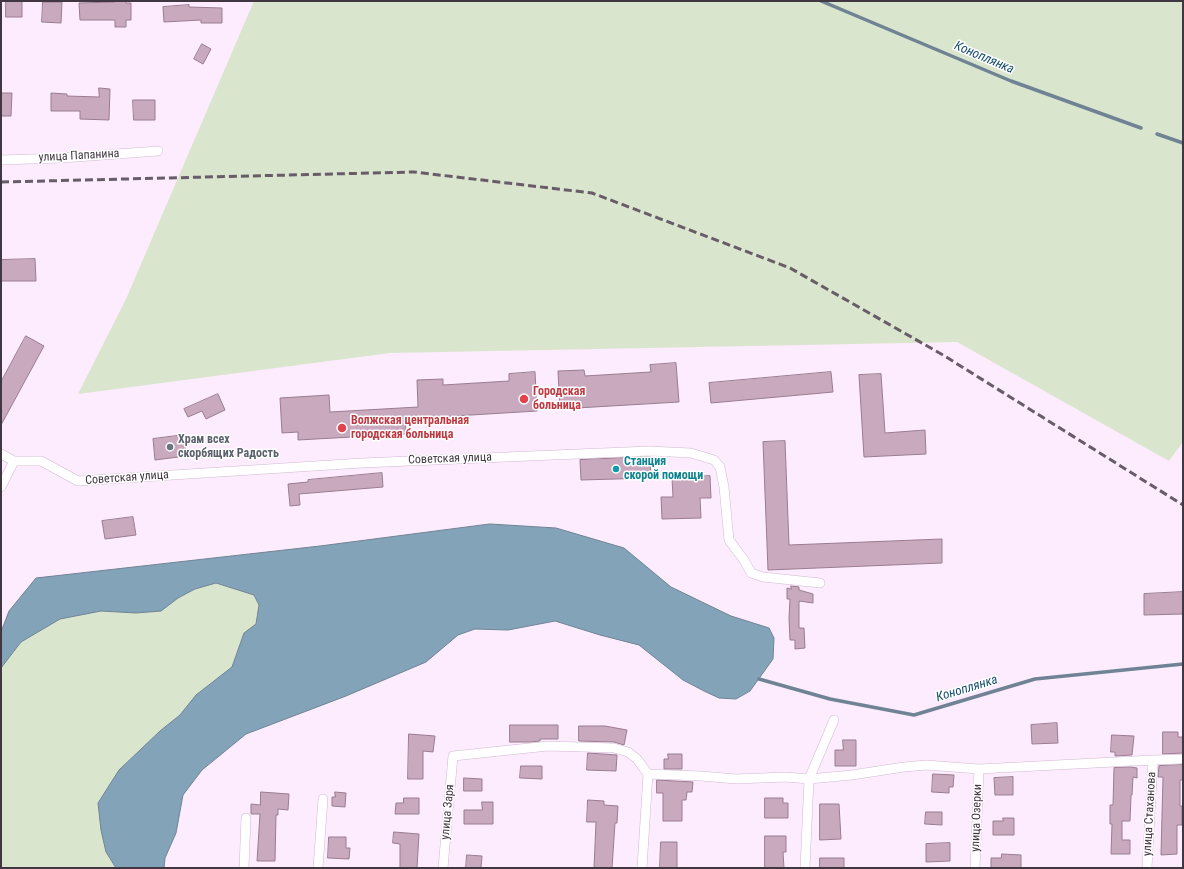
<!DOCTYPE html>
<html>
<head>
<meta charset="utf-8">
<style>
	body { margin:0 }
	#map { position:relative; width:1184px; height:869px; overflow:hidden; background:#fcecfd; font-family:"Roboto Condensed",sans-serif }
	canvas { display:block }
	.frame { position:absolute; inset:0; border:2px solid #413742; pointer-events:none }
</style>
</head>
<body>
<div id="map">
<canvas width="1184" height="869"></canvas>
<div class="frame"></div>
</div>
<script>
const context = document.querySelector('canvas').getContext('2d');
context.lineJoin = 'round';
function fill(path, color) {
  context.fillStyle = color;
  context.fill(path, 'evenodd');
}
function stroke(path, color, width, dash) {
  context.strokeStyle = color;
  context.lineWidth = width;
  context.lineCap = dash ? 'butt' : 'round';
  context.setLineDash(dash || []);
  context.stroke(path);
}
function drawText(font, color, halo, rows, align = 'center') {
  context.font = font + ' "Roboto Condensed",sans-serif';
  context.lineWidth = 3;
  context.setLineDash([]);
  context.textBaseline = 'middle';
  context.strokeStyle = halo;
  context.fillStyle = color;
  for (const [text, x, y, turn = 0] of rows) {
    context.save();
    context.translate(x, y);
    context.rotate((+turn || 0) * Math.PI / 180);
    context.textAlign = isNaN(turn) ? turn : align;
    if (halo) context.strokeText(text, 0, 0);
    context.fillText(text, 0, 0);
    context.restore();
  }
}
fill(new Path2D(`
	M254,1H1183V442L1169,461L957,342L390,353L78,394L126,299Z
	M216,583L254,595L259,605L256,624L244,633L232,667L196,695L180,715L160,731L119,770L98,802L101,830L106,852L116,868H1V668L21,642L60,619L101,611L136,613L178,598L195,589Z`), '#dae5ce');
const water = new Path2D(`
	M490,524L556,528L624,548L671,587L731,616L769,628L774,638L773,659L750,691L736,699L719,698L704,691L683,680L639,645L600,635L555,621L508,630L475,629L458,635L426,662L346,696L246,734L202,770L183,795L176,833L165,858L164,868H116L106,852L101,830L98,803L119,770L160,731L180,715L196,695L232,667L244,633L256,624L259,605L254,595L216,583L195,589L178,598L161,611L136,613L101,611L60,619L21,642L1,668V632L9,611L36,578L320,546Z`);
fill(water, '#83a3b8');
stroke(water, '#6f8395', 1);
stroke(new Path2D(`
	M821,1L1011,81L1141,128
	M1157,134L1183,143
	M759,679L830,699L914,715L1035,679L1183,664`), '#6f8395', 3.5);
const building = new Path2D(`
	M6,1H22V17H6Z
	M115,1H126V3H131V20H126V27H115V20H80L79,3L115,2Z
	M43,2H62L61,23L42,22Z
	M189,5V7L222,8V23H201V20L164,22L163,7Z
	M202,44L211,49L203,64L194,59Z
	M99,88L110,89L109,120L80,119V111H51V93L67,94V96L99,97Z
	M1,93H12L11,116H1Z
	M133,100H155V120H134Z
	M35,259L36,281H1V260Z
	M26,336L44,346L1,425V382Z
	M676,363L679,402L560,409L558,371L584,370L585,376L651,372L650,365Z
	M535,372L537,411L405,419L406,434L298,440V432L282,433L280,398L329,395L330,412L418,407L417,380L443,379V385L509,381V374Z
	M831,372L833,392L711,403L709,383Z
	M881,374L885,433L925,430L926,454L864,457L859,375Z
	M218,394L225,410L206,419L202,411L188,417L184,409Z
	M184,435L186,456L155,460L153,439Z
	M785,441L789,545L942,539V563L768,570L763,442Z
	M650,457L651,478L581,480L580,460Z
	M382,473L383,487L299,494L300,505L290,506L288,484L308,482V480Z
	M710,476L711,498H700L701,518L662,519L661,497H673L672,478Z
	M133,517L136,535L105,539L102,521Z
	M791,586L799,587V590L813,594V603L799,601V628H804L805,648L795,649V640H790L789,618L790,599H787V588L791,589Z
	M1183,592V614L1144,615V594Z
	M1057,723L1058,743L1032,744L1031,725Z
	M510,725H558V739H540V741L531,742H510Z
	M579,726H605L627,730L624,745L614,742L579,741Z
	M1163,732H1178V737H1183V753L1163,754Z
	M409,734L435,736L433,752L423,751V779H408Z
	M1112,735L1134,736L1132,755L1115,756V752H1111Z
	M843,740H856V766H835V750H843Z
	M588,753L617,755L616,771L587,770Z
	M668,754H682V769H664V759H668Z
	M1183,765V780H1180V806H1182V825H1177V854L1161,855L1163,777H1158L1159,766Z
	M521,766H542V779L520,778Z
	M1131,767L1137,768V778L1133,777L1132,795H1131L1130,821H1122V840H1130V854H1111L1112,824H1110V805H1113L1114,768Z
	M933,774L954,775L953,787H949V793L932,792Z
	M1013,777V795H995L994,778Z
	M464,778L482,779V791H464Z
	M657,780L693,782L692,792H687L686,800H682V821H663V793H657Z
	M261,792L289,794L288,810L278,809V815H276L275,861H257L260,814H251V804L260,805Z
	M335,792L346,793L345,807L332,806V797H335Z
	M404,798H419V814H395L396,803H403Z
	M765,798H783V803H788V818H765Z
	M588,800L604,801V805L618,806L617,823H615L612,868H594L596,822H587Z
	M482,802H493V824H464V810H482Z
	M820,804H839L841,839L820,840Z
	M926,812H942V825L925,824Z
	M1003,818H1014V835H993V821H1003Z
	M394,832L419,834L417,868H400V844L393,843Z
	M765,836H786V852H783L784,868H765Z
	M329,837H346V848H350L349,859L328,858Z
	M661,842H677V868H660Z
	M950,843V861L926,862V844Z
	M1002,854L1021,855V868H991V858H1001Z
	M467,855L482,856L481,868H466Z
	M820,858H844V868H820Z`);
fill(building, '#c9a9be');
stroke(building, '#9a7c90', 1);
const minor = new Path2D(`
	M1,160L62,158L158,151
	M1,454L14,461H41L78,481L362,463L649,451L691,453L714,460L720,467L724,487L729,540L744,560L751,573L763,577L820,583
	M1,487L14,461
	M244,868L246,818
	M318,868L323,799
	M443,868L453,756L548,746L614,748L628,752L637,759L648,774L701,776L736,779L786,777L809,779L852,775L904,767L926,765L979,769L1153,760L1183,759
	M642,868L648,774
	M805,868L809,779L834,720
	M975,868L979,769
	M1147,868L1153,760`);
stroke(minor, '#d0b8d3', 10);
stroke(minor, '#fff', 9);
stroke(new Path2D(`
	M1,182L414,172L592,193L790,268L943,355L1183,505`), '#675c68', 3, [8, 4]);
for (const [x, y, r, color] of [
	[524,399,5,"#e0444e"],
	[342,428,5,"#e0444e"],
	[170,447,4,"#6b7280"],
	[616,469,4,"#0f9aa8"]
]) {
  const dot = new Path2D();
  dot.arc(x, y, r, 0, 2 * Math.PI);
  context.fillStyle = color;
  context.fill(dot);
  stroke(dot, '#fff', 1.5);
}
drawText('12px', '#413742', '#fff', [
	["улица Папанина",79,156,-3],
	["Советская улица",450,459,-2],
	["Советская улица",127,478,-4],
	["улица Заря",448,812,-85],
	["улица Стаханова",1150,814,-87],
	["улица Озерки",977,818,-88]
]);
drawText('bold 12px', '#be3a42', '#fff', [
	["Городская",533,392],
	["больница",533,406],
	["Волжская центральная",351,421],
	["городская больница",351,435]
], 'left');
drawText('bold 12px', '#5b616d', '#fff', [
	["Храм всех",178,440],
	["скорбящих Радость",178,454]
], 'left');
drawText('bold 12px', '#0d838f', '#fff', [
	["Станция",624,462],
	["скорой помощи",624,476]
], 'left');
drawText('italic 13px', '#164e6d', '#fff', [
	["Коноплянка",984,58,23],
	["Коноплянка",967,689,-17]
]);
</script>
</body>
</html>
